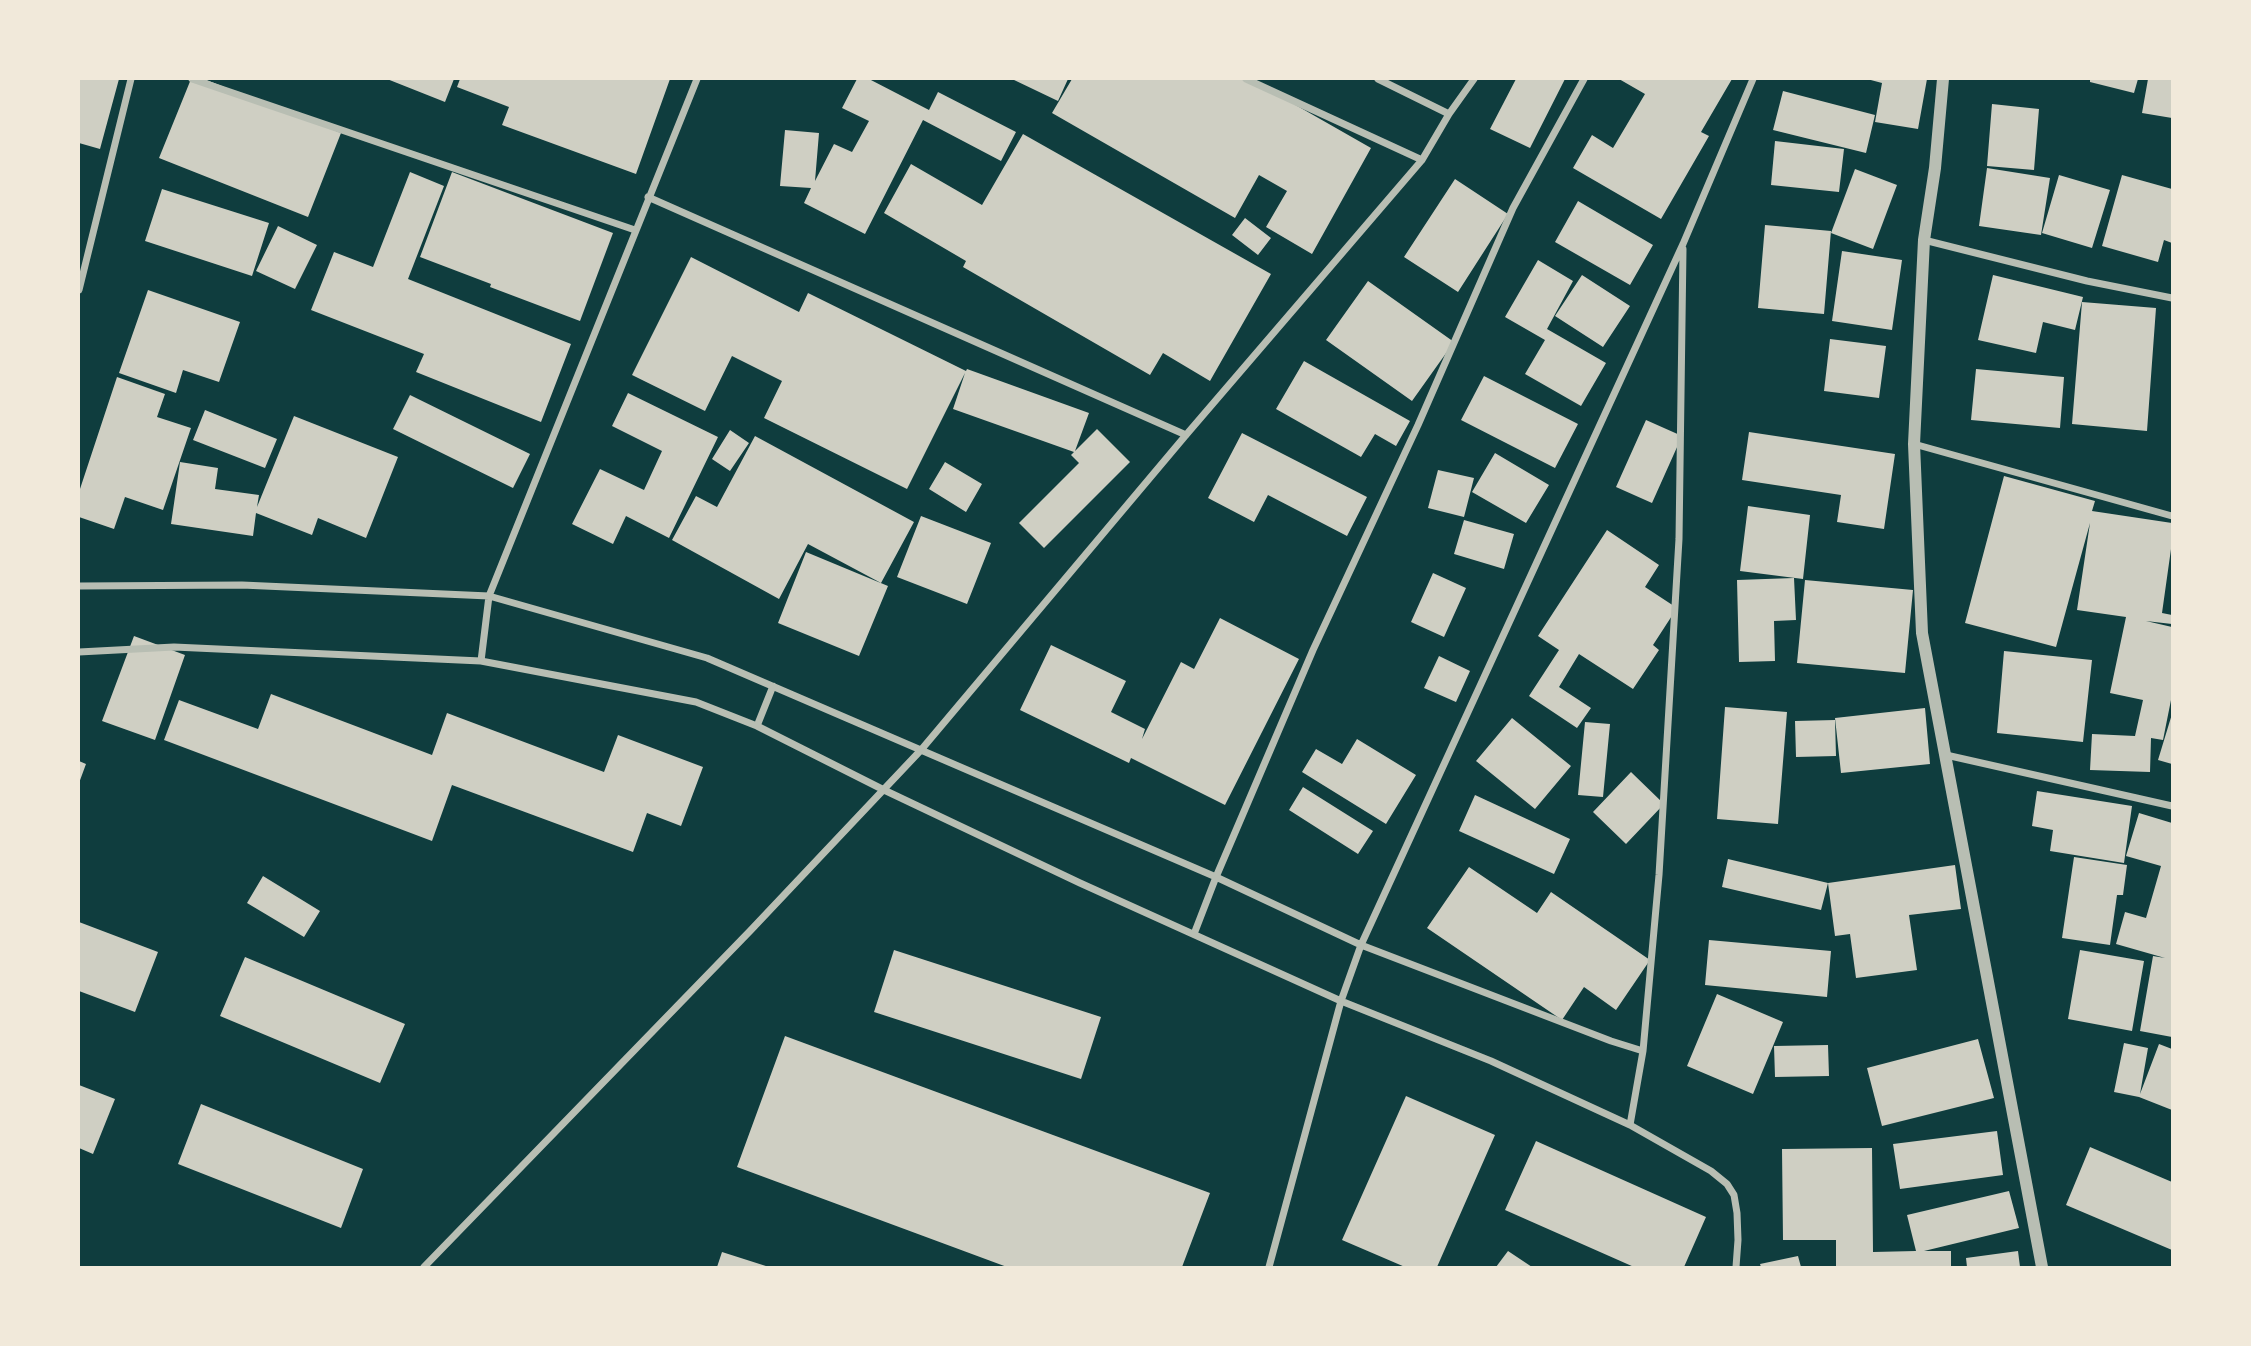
<!DOCTYPE html>
<html>
<head>
<meta charset="utf-8">
<style>
	body { margin:0 }
	#map { position:relative; width:2251px; height:1346px; overflow:hidden; background:#0f3d3e; font-family:"Noto Sans",sans-serif }
	canvas { display:block }
	.frame { position:absolute; inset:0; border:80px solid #f1e9da; pointer-events:none }
</style>
</head>
<body>
<div id="map">
<canvas width="2251" height="1346"></canvas>
<div class="frame"></div>
</div>
<script>
const context = document.querySelector('canvas').getContext('2d');
context.lineJoin = 'round';
function fill(path, color) {
  context.fillStyle = color;
  context.fill(path, 'evenodd');
}
function stroke(path, color, width, dash) {
  context.strokeStyle = color;
  context.lineWidth = width;
  context.lineCap = dash ? 'butt' : 'round';
  context.setLineDash(dash || []);
  context.stroke(path);
}
fill(new Path2D(`
	M79,79H119L100,149L79,143Z
	M191,79H204L341,133L308,217L159,158Z
	M387,79H454L445,102Z
	M460,79H670L636,174L502,125L509,107L457,87Z
	M857,79H869L929,110L938,92L1016,132L1001,161L923,120L865,234L804,203L811,188L780,186L785,130L819,133L815,181L834,144L852,152L869,121L842,108Z
	M1012,79H1068L1058,101Z
	M1072,79H1250L1371,148L1312,254L1266,227L1287,191L1259,175L1235,218L1052,113Z
	M1516,79H1565L1530,148L1490,129Z
	M1619,79H1732L1701,132L1709,136L1661,219L1573,168L1592,135L1613,148L1645,94Z
	M1867,79H1927L1918,129L1875,122L1882,83Z
	M2090,79H2138L2134,93L2090,82Z
	M2148,79H2172V118L2142,113Z
	M1783,91L1875,115L1866,153L1773,130Z
	M1992,104L2039,109L2034,170L1987,166Z
	M1023,134L1271,274L1210,381L1163,353L1150,375L963,267L966,261L884,213L911,164L982,205Z
	M1775,141L1844,149L1839,192L1771,185Z
	M1987,168L2050,178L2041,235L1979,226Z
	M1855,169L1897,185L1873,249L1831,233Z
	M410,172L444,186L408,279L571,344L541,422L416,372L424,354L311,310L334,252L373,267Z
	M452,172L613,233L580,321L490,287L491,284L420,257Z
	M2059,175L2110,190L2092,248L2042,233Z
	M2122,175L2172,189V243L2164,240L2158,262L2102,246Z
	M1455,179L1508,214L1458,292L1404,257Z
	M162,189L269,223L252,276L145,241Z
	M1578,201L1653,245L1630,285L1555,242Z
	M1245,218L1271,238L1258,255L1232,235Z
	M1765,225L1831,231L1824,314L1758,308Z
	M278,226L317,245L295,289L256,271Z
	M1842,251L1902,260L1892,330L1832,321Z
	M691,257L799,312L808,293L966,371L967,369L1089,413L1075,451L1097,429L1130,462L1044,548L1019,523L1079,463L1071,455L1074,452L953,409L965,373L907,489L764,418L782,381L732,356L705,411L632,375Z
	M1538,260L1573,281L1547,329L1606,363L1581,406L1525,374L1545,340L1505,317Z
	M1582,275L1630,306L1603,347L1555,316Z
	M1993,275L2083,297L2075,330L2043,322L2036,353L1978,340Z
	M1368,281L1454,342L1412,401L1326,340Z
	M148,290L240,322L219,382L183,370L176,393L119,373Z
	M2082,302L2156,308L2147,431L2072,424Z
	M1830,339L1886,346L1879,398L1824,391Z
	M1304,361L1410,421L1396,446L1375,434L1361,457L1276,409Z
	M1976,369L2064,377L2060,428L1971,420Z
	M1484,376L1578,424L1555,468L1461,420Z
	M117,377L165,394L157,417L191,428L163,510L125,497L114,529L79,517V492Z
	M628,393L718,437L669,538L626,516L613,544L572,524L600,469L644,490L662,451L612,426Z
	M410,395L530,454L513,488L393,429Z
	M205,410L277,439L265,468L193,440Z
	M294,416L398,457L366,538L318,518L312,535L256,513L253,536L171,524L180,462L218,468L215,489L259,495L257,507Z
	M1646,420L1682,436L1652,503L1616,487Z
	M730,430L749,443L730,471L712,459Z
	M1749,432L1895,454L1884,529L1837,522L1841,495L1742,480Z
	M1242,433L1367,497L1347,536L1268,495L1254,522L1208,498Z
	M755,436L914,522L881,583L808,544L779,599L672,540L696,496L717,507Z
	M1495,453L1549,485L1526,523L1472,492Z
	M945,462L982,484L966,512L929,489Z
	M1438,470L1474,478L1464,517L1428,508Z
	M2004,476L2095,501L2092,511L2172,523V542L2162,613L2172,615V624L2146,621L2172,627V695L2163,740L2151,738L2150,772L2090,770L2092,734L2135,736L2143,700L2110,693L2126,617L2077,610L2090,523L2056,647L1965,623Z
	M1748,506L1810,515L1803,579L1740,571Z
	M921,516L991,543L967,604L897,577Z
	M1464,520L1514,534L1504,569L1454,554Z
	M1607,530L1659,565L1645,587L1677,608L1653,645L1659,650L1633,689L1579,654L1559,687L1591,708L1577,728L1529,696L1559,650L1538,636Z
	M806,552L888,586L859,656L778,623Z
	M1433,573L1466,588L1444,637L1411,622Z
	M1794,578L1796,620L1774,621L1775,661L1739,662L1737,580Z
	M1805,580L1913,590L1905,673L1797,663Z
	M1220,618L1299,659L1225,805L1131,758L1129,763L1020,710L1051,645L1126,681L1111,712L1145,729L1142,739L1181,662L1194,669Z
	M134,636L185,655L155,740L102,721Z
	M2004,651L2092,660L2083,742L1997,733Z
	M1439,656L1470,671L1456,702L1424,688Z
	M271,694L432,755L447,713L604,772L618,735L703,767L681,826L647,813L633,852L452,785L432,841L164,740L179,700L258,729Z
	M1725,707L1787,712L1778,824L1717,819Z
	M1925,708L1930,764L1841,773L1835,718Z
	M2172,714V764L2158,760Z
	M1512,718L1571,766L1535,809L1476,761Z
	M1835,720L1836,756L1796,757L1795,721Z
	M1585,722L1610,724L1603,797L1578,795Z
	M1357,739L1416,775L1386,824L1302,772L1316,749L1342,764Z
	M79,761L86,764L79,783Z
	M1631,772L1664,804L1626,844L1593,812Z
	M1303,787L1373,831L1358,854L1289,810Z
	M2037,791L2132,806L2124,863L2050,851L2053,830L2032,826Z
	M1475,795L1570,839L1554,874L1459,831Z
	M2139,813L2172,823V1037L2140,1031L2153,956L2165,958L2116,944L2125,912L2146,918L2161,866L2126,856Z
	M2074,857L2127,865L2123,895H2117L2110,945L2062,938Z
	M1728,859L1828,883L1821,910L1722,887Z
	M1955,865L1961,909L1909,915L1917,970L1856,978L1850,934L1835,936L1828,883Z
	M1469,867L1537,913L1551,892L1650,960L1616,1010L1584,987L1562,1020L1427,928Z
	M263,876L320,911L304,937L247,903Z
	M79,922L158,952L135,1012L79,991Z
	M1709,940L1831,951L1827,997L1705,985Z
	M894,950L1101,1017L1081,1079L874,1012Z
	M2080,950L2144,961L2132,1031L2068,1019Z
	M245,957L405,1024L380,1083L220,1016Z
	M1717,994L1783,1022L1753,1094L1687,1066Z
	M785,1036L1210,1193L1182,1267H1007L737,1167Z
	M1978,1039L1994,1098L1882,1126L1867,1068Z
	M2124,1043L2148,1048L2140,1094L2159,1044L2172,1049V1110L2139,1097L2114,1092Z
	M1828,1045L1829,1076L1775,1077L1774,1046Z
	M79,1085L115,1099L93,1154L79,1148Z
	M1406,1096L1495,1135L1437,1267H1405L1342,1240Z
	M201,1104L363,1169L341,1228L178,1164Z
	M1997,1131L2003,1175L1900,1189L1893,1144Z
	M1536,1141L1706,1217L1684,1267H1634L1505,1210Z
	M2090,1147L2172,1182V1250L2066,1205Z
	M1872,1148L1873,1252L1916,1251L1907,1215L2009,1191L2019,1228L1924,1251H1951V1267H1836V1240H1783L1782,1149Z
	M1508,1251L1532,1267H1496Z
	M2018,1251L2020,1267H1967L1966,1258Z
	M722,1252L769,1267H717Z
	M1798,1256L1801,1267H1761L1760,1264Z`), '#cfcfc3');
stroke(new Path2D(`
	M192,79L635,230
	M1246,79L1422,160
	M1378,79L1449,114
	M648,197L1186,435
	M1924,240L2087,281L2172,298
	M79,290L131,79
	M1914,444L2172,516
	M79,586L242,585L489,596L707,658L1216,877L1361,945L1611,1041L1643,1051
	M79,652L174,647L481,661L696,702L757,726L884,790L1080,883L1341,1001L1491,1061L1630,1125L1711,1171L1727,1184L1734,1195L1737,1213L1738,1240L1736,1267
	M481,661L489,596L697,79
	M757,726L773,686
	M1946,755L2172,806
	M1194,934L1216,877L1313,650L1418,425L1513,208L1584,79
	M1630,1125L1643,1051L1659,875L1679,539L1683,249
	M424,1267L750,931L921,750L1186,435L1422,160L1449,114L1474,79
	M1269,1267L1341,1001L1361,945L1683,244L1753,79`), '#b8beb3', 7);
stroke(new Path2D(`
	M1943,79L1935,168L1924,240L1914,444L1922,633L2042,1267`), '#b8beb3', 12);
</script>
</body>
</html>
